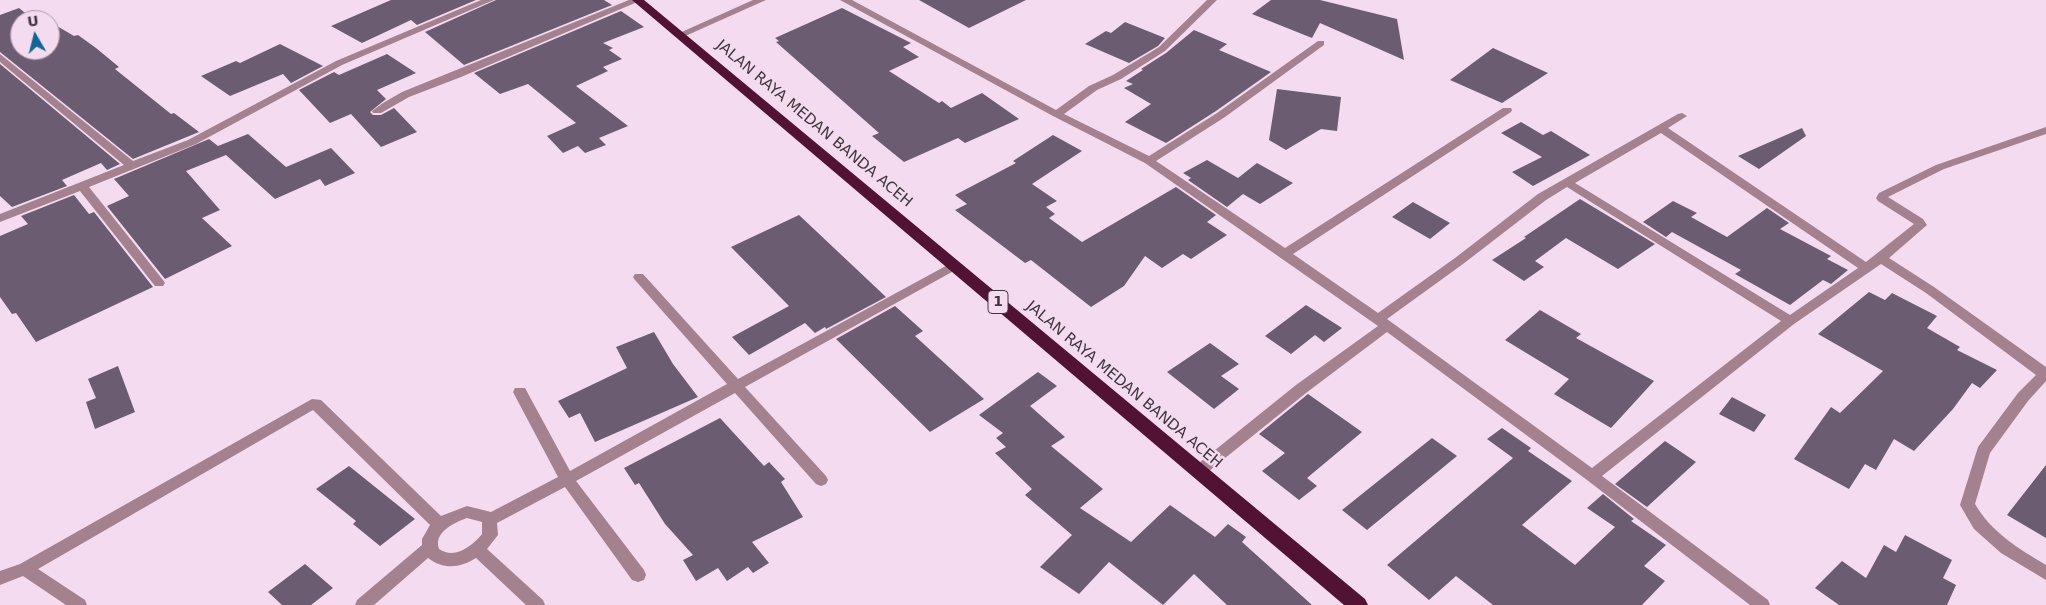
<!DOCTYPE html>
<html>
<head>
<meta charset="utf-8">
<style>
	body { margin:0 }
	#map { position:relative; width:2046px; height:605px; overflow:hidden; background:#f4dbef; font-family:"DejaVu Sans",sans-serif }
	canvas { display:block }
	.north { position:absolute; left:10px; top:10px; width:50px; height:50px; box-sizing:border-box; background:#f4dbef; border:1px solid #ac99a8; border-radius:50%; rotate:352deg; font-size:14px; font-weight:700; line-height:20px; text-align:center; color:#40363d }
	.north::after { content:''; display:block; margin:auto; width:18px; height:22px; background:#106697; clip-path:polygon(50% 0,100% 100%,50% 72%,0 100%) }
</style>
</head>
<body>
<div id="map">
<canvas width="2046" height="605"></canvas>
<div class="north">U</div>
</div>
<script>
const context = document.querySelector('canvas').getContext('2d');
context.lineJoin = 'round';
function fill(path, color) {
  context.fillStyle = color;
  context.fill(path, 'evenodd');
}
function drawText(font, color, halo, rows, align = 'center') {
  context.font = font + ' "DejaVu Sans",sans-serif';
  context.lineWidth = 5;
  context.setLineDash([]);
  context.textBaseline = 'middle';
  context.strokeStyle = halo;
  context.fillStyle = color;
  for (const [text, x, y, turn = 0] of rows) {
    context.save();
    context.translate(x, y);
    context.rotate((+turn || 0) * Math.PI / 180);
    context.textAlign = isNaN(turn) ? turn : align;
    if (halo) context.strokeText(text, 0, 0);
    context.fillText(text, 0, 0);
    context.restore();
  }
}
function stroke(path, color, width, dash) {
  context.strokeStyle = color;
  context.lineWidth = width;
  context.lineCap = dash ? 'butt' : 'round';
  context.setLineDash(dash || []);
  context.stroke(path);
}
fill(new Path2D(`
	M391,0H476L417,25L411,20L362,43L331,26Z
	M496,0H604L612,5L464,65L425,32Z
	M919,0H1026L969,28Z
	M1271,0H1320L1397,19L1404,60L1320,23L1312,38L1252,14Z
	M19,8L34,20H20V50H50V22L74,36L78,35L96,48L119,67L115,69L171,114L174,113L199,132L133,159L0,52V15Z
	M842,8L911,43L903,47L919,57L889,71L939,103L942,101L951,108L982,93L1019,119L965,143L958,138L904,162L872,136L879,133L776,42L779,41L775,38Z
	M621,11L644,27L603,43L613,48L609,50L622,59L603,67L608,71L576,86L628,126L599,138L606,145L585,153L578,146L563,153L547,136L576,123L528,84L500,94L474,73Z
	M1125,22L1165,38L1158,46L1129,63L1085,44L1106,31L1111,33Z
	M1194,30L1227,44L1219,50L1271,72L1216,111L1166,143L1125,122L1151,104L1124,88L1133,84L1126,81L1143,70L1141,69L1166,53Z
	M280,44L323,66L291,83L283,74L230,96L201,76L236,61L240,63Z
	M1493,48L1548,73L1502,103L1450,80Z
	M387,54L416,73L377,90L386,99L370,112L373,115H381L394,108L417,132L381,147L351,114L330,123L299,90L334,72L339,75Z
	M0,64L120,164L107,170L101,163L62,180L67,186L12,207L0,196Z
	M1277,89L1341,97L1337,131L1321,129L1286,150L1269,140Z
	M1521,122L1543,135L1551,131L1590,155L1533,186L1512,172L1542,157L1501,133Z
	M1802,128L1806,136L1759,169L1738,156Z
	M248,134L286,167L331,148L355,173L325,186L320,179L275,199L226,155L186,171L220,210L202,218L232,246L165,279L107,206L129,196L114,179L209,139L218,146Z
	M1053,135L1082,151L1032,184L1057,201L1046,207L1055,214L1049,218L1082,242L1176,187L1216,215L1207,222L1227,235L1191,259L1183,254L1162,268L1145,256L1124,286L1091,307L1031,260L1025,263L955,210L967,204L955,195L1016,163L1013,161Z
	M1207,160L1238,178L1257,163L1293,183L1260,204L1243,194L1227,207L1188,180L1191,178L1183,173Z
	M74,195L89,214L94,212L153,287L36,342L16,313L12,314L0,297V236L28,224L21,216Z
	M1580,199L1655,244L1618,269L1566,238L1535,261L1544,267L1524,281L1492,260L1526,238L1524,237Z
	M1673,201L1697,213L1691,217L1727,237L1767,208L1789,223L1780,229L1831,256L1827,259L1848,270L1831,284L1823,280L1790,305L1735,274L1741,270L1672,232L1666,237L1643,222Z
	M1413,202L1450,223L1430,239L1392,217Z
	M799,215L886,297L826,329L825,327L815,333L805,323L749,355L732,337L789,306L731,247Z
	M1869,292L1885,300L1892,293L1937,316L1927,328L1960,347L1957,350L1997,370L1980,388L1972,383L1953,409L1914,451L1894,439L1876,470L1865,464L1849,489L1794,459L1831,407L1840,413L1883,371L1818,334Z
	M1306,305L1342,328L1324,342L1315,335L1291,354L1265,336Z
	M895,306L923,331L915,336L984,399L930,432L836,339Z
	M1540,310L1581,334L1576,338L1654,381L1611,428L1554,394L1569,379L1505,340Z
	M654,332L673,364L698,397L595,442L580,413L569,418L558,401L627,368L616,347Z
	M1210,343L1239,364L1221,376L1239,389L1214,409L1167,372Z
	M118,366L135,412L95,429L86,402L96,398L88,379Z
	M1038,372L1057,386L1030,406L1065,437L1051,446L1103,489L1080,508L1131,542L1170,505L1215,537L1228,524L1246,537L1242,542L1312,605H1227L1194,574L1163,605L1109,562L1079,594L1040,567L1072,535L1025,495L1032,489L995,453L1006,447L996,438L1003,433L979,415Z
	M1308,394L1362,432L1307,478L1317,486L1299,500L1262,471L1285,453L1259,434Z
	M1732,397L1766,415L1754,432L1719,414Z
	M720,418L764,466L769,462L785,479L781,482L803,517L752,542L769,563L753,573L748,567L727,581L718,568L696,581L683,560L693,555L665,524L639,483L635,485L624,468Z
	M1502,428L1531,448L1528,451L1572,481L1522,525L1575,565L1615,527L1587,508L1603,494L1634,519L1631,521L1666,545L1644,566L1665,581L1642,605H1493L1456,576L1429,600L1387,565L1513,458L1487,439Z
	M1432,438L1457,456L1367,530L1342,510Z
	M1665,441L1696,462L1647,507L1615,484Z
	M2046,465V538L2007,515Z
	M349,466L415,519L380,546L353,524L356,521L316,489Z
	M1905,535L1952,560L1943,578L1956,585L1947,605H1839L1815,588L1842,561L1866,578L1884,545L1896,552Z
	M305,564L333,588L311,605H282L268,592Z`), '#6b5c72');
fill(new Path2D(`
	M481,0H494L342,65L196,144L89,187L163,280L165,283L163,286H155L80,191L0,222V214L124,165L0,62V54L133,161L188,140L336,61Z
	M629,0H642L461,77L409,97L381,113H373L372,111L383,103L402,92Z
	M753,0H766L683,37H677L675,35Z
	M840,0H852L1056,110L1089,86L1113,75L1159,47L1207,0H1217L1165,51L1121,79L1097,90L1064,114L1149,156L1217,113L1318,41H1324V45L1225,117L1156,161L1285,248L1503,108H1511L1512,110L1511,112L1293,254L1378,313L1455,258L1538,194L1678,114L1682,113L1687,116L1668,128L1866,262L1914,224L1878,201L1876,198L1879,193L1936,165L2046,127V134L1944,169L1888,197L1923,219L1927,225L1889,258L1934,287L2046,367V381L2028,401L1990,453L1975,504C1992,533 2018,548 2046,565V580L2001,553L1974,529L1960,505L1978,447L2018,393L2036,375L1926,293L1881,264L1794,324L1602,476L1768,600L1770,605H1750L1587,480L1387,332L1306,393L1204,475L1199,477L1194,475L1192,471L1194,467L1296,385L1378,326L1145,163L1053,116ZM1661,133L1858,268L1790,315L1575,183ZM1567,187L1781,321L1592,468L1387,319L1463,264L1546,200Z
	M955,261L961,265L959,268L745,387L826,476L828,480L826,484L821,486L816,484L735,393L576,481L644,570L646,575L644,580L638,582L632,580L565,487L497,523L498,535L487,549L543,600L545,605H526L476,558C460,568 444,570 428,558L374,605H355L357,600L422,545V539L430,525L313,410L38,569L85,600L87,605H66L23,576L0,585V571L20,564L312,399L321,400L441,516L467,506L491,512L558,477L513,392L515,388H525L570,471L727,384L635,280L633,277L635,274H643L738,379ZM467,518L482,522V534C472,546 455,560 439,549C433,533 453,523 467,518Z`), '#a3818f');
fill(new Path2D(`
	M632,0H644L1365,599L1368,605H1344Z`), '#511234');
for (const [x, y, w] of [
	[998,302,20]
]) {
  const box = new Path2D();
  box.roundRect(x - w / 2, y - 11.5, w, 23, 4);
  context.fillStyle = '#f4dbef';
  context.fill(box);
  stroke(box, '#40363d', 1);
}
drawText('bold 14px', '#40363d', null, [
	["1",998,302]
]);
drawText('15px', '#40363d', '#f4dbef', [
	["JALAN RAYA MEDAN BANDA ACEH",814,124,40],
	["JALAN RAYA MEDAN BANDA ACEH",1124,385,40]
]);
</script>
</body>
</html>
